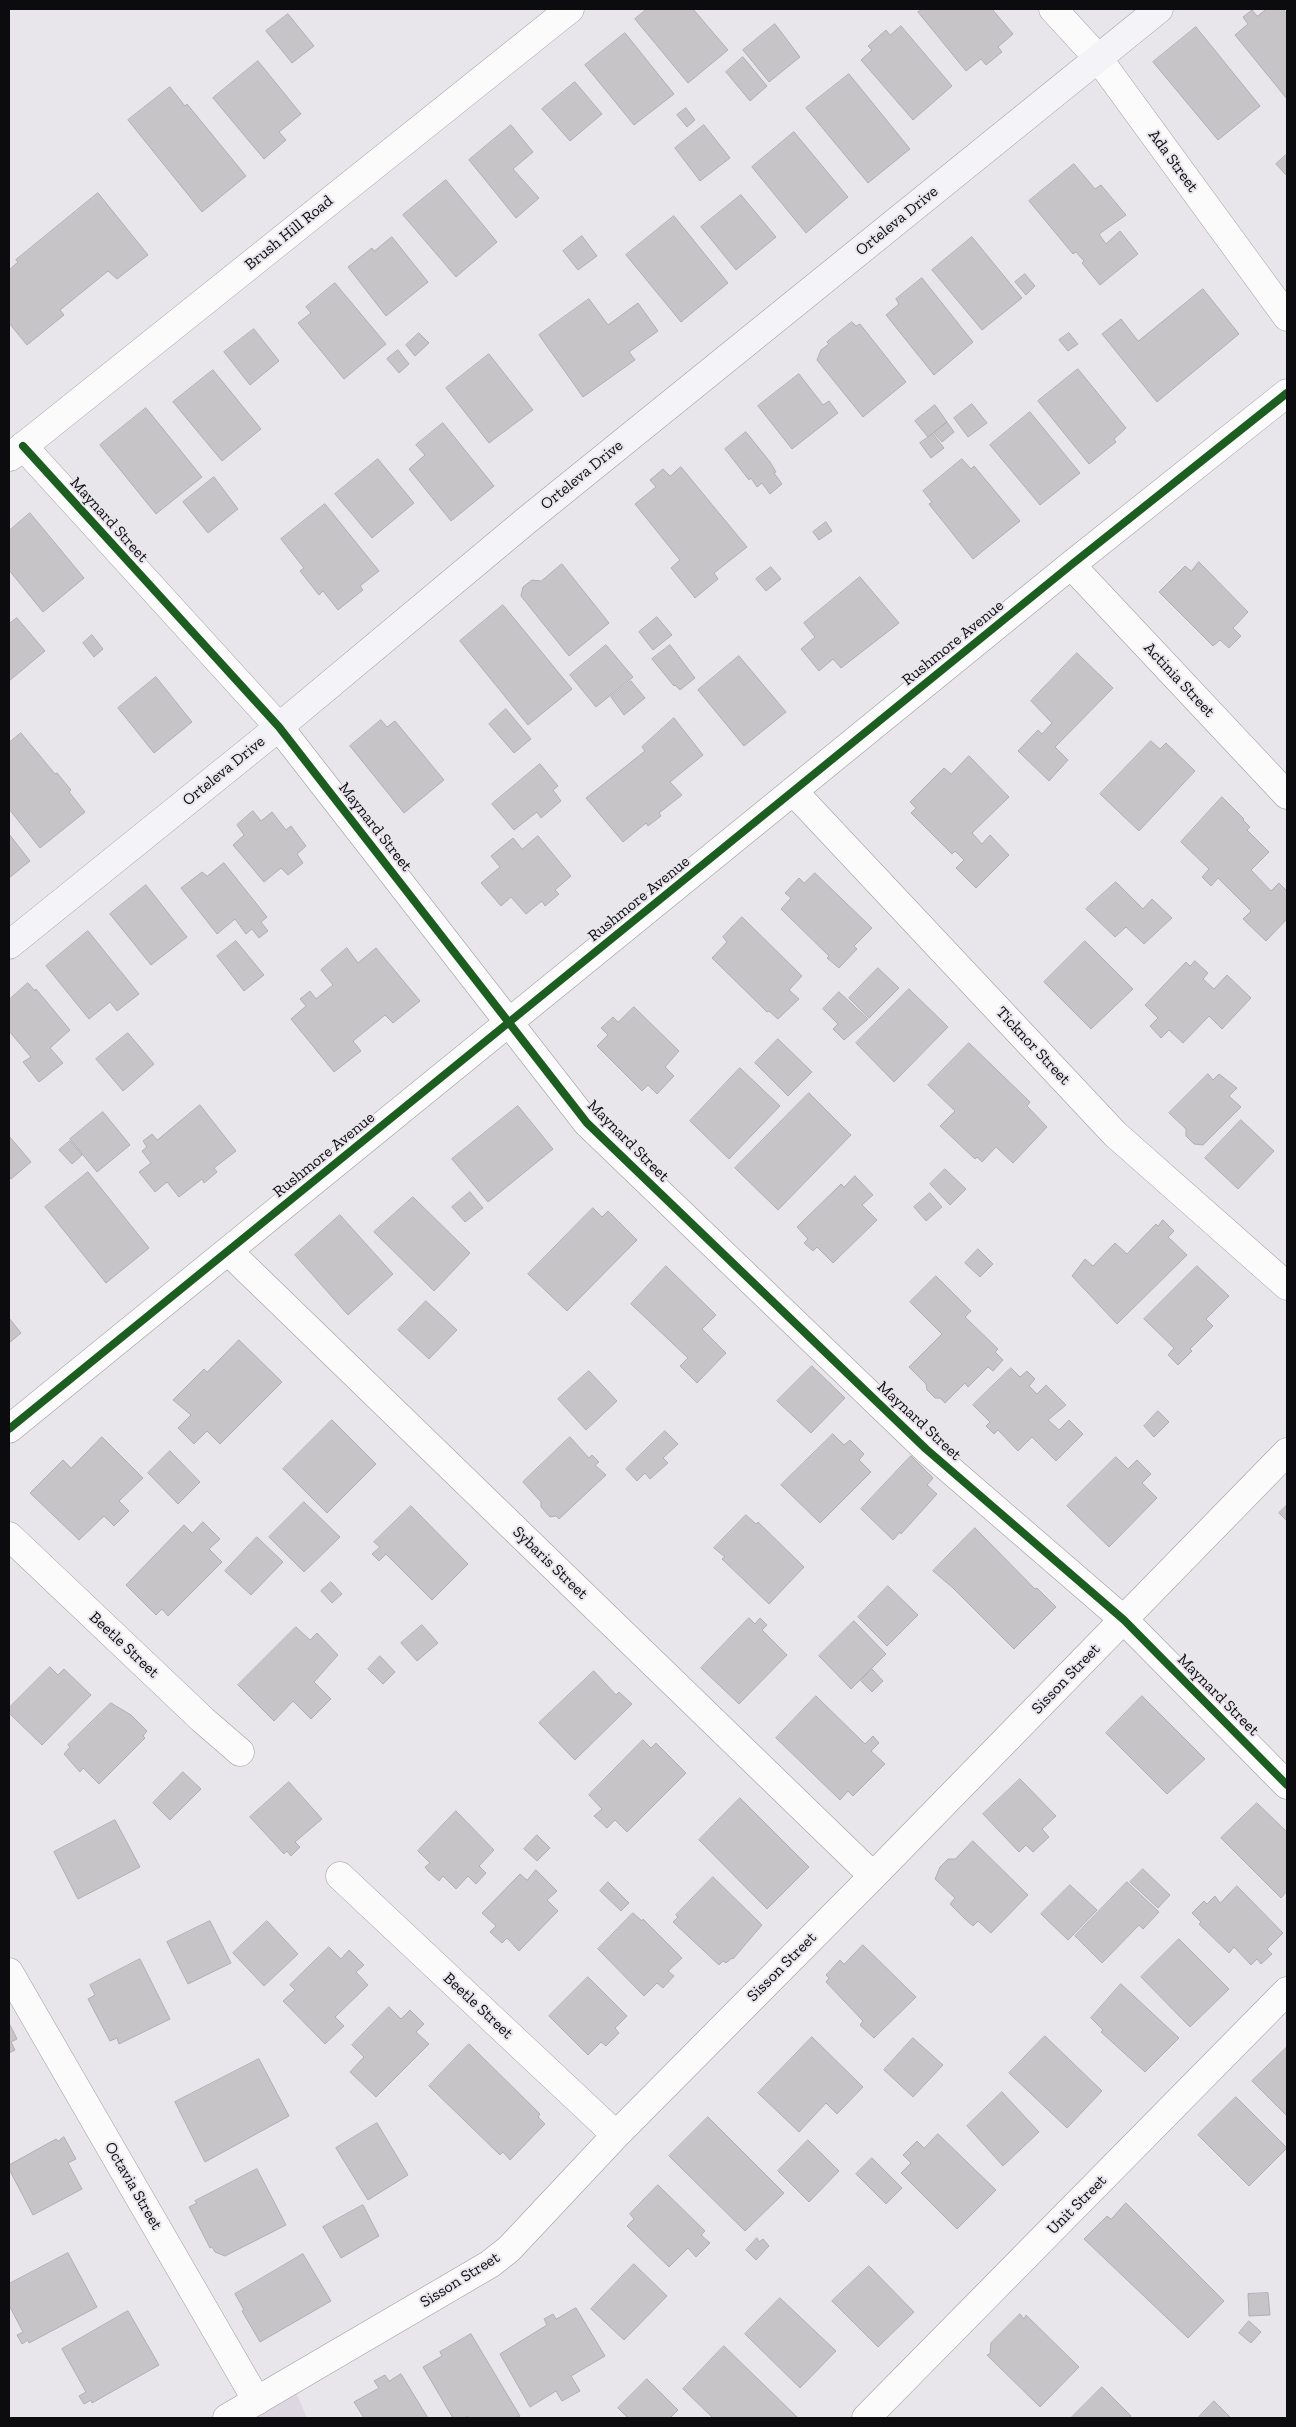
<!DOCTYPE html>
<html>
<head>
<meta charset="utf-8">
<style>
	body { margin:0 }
	#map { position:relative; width:1296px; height:2427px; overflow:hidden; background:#e9e6eb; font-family:"Zilla Slab",serif }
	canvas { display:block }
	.frame { position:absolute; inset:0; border:10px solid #0c0b0d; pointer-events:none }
</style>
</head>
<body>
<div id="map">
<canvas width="1296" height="2427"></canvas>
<div class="frame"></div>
</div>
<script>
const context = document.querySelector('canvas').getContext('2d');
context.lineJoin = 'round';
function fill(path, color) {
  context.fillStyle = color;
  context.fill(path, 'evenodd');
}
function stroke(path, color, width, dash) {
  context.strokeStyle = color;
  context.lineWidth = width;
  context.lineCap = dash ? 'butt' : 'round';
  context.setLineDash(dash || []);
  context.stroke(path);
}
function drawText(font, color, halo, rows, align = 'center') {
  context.font = font + ' "Zilla Slab",serif';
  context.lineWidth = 4;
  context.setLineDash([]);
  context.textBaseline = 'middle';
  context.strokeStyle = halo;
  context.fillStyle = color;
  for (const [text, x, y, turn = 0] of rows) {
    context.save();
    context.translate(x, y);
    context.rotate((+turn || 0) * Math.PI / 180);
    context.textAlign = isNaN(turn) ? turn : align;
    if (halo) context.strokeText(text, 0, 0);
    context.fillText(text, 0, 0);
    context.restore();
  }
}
fill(new Path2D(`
	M295,2390L307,2418H224Z`), '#ddd7e1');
const building = new Path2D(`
	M647,9H693L728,50L688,83L635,19Z
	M923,9H992L1013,34L998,47L1002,52L986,65L981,59L966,71L918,12Z
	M1267,9H1283L1287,14V99L1235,35L1248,24L1243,17L1252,10L1257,16Z
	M288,14L314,46L292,63L266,31Z
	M775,24L800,57L769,82L743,50Z
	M901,26L952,86L913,120L861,60L872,50L868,46L886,30L890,35Z
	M1196,27L1260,106L1218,140L1153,62Z
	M625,33L674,94L634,125L585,65Z
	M743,57L767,86L750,101L726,72Z
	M258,61L301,114L279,132L286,140L264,159L213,98Z
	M849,74L910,149L868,183L806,108Z
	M575,82L602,114L570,141L542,109Z
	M170,87L185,106L187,104L246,176L202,212L128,120Z
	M686,108L695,120L687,127L677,115Z
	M511,125L533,152L513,169L539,198L516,218L469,160Z
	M704,125L730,158L700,181L675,148Z
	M794,132L848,197L806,233L752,167Z
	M1287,154V176L1276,164Z
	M1074,164L1095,189L1101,185L1126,215L1099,234L1106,244L1120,231L1138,254L1100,285L1082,263L1084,261L1076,252L1073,254L1029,201Z
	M446,180L497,242L456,277L403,215Z
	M98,193L148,255L117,279L108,271L60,310L64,315L27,345L9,323V270L18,262L16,260Z
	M741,195L776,237L736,270L701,227Z
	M674,216L728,283L681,322L626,255Z
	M582,236L597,256L578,270L563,251Z
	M392,237L428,282L386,316L348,267L372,248L374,251Z
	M972,237L1022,298L982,330L932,270Z
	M1025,274L1035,286L1026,295L1015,282Z
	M922,278L973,342L934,375L886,315L899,304L896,299Z
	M335,283L386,344L344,379L298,323L311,313L306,307Z
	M1203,289L1239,334L1157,402L1102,334L1121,319L1138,341Z
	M589,299L608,325L638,303L658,331L629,352L635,360L583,397L539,335Z
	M852,322L856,326L860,324L906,382L863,417L817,360L821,350L829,344L827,342Z
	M254,329L279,361L250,385L224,352Z
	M419,333L429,343L415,356L406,345Z
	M1069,333L1078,344L1068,351L1059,340Z
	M398,350L409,364L399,373L387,359Z
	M489,354L533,410L489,443L446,388Z
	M1078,369L1126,428L1114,439L1116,442L1089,464L1038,401Z
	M213,370L261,429L222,461L173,402Z
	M799,374L823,405L829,401L838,413L792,449L758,406Z
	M972,404L987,423L968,437L954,418Z
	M935,405L947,422L928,437L915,421Z
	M146,408L202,477L156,514L100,445Z
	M1030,412L1080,473L1040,505L990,445Z
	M947,422L954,432L942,442L934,433Z
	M443,423L494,486L451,521L409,469L425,455L416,445Z
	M746,432L770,462L776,472L774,473L782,484L770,494L762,483L757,487L751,478L749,480L725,449Z
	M933,434L944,448L931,458L920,443Z
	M378,459L414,503L372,538L335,494Z
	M962,459L971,469L974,466L1020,521L973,559L929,504L932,502L923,491Z
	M681,467L747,547L714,573L718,579L695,598L671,568L680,560L635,504L656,487L650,480L663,469L670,476Z
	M214,477L238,509L208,533L183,502Z
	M325,504L379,571L360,586L363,590L338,610L323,591L319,595L300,571L304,568L281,539Z
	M30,513L84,578L43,612L9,570V531Z
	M826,522L832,531L819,540L813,532Z
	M1199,562L1248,612L1233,628L1241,636L1229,648L1220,640L1213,646L1159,592L1185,566L1191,571Z
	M562,564L609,623L569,656L521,596L523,587L532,580L541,581Z
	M771,567L781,579L766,591L756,579Z
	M860,577L899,623L841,668L833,659L819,671L801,649L815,637L804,623Z
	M503,605L572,689L528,725L460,641Z
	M657,617L672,635L653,650L639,632Z
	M17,618L45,651L9,681V624Z
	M92,635L103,649L94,657L83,643Z
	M606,645L633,677L596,707L570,675Z
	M670,645L695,678L680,690L675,685L674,686L652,659Z
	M1077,653L1113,688L1055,747L1068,760L1049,781L1018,751L1038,730L1042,734L1052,723L1031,701Z
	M739,656L786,712L744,746L698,690Z
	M156,677L192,722L154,753L118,708Z
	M631,681L645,698L624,715L611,697Z
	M506,709L531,739L514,753L489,724Z
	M674,718L703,755L670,782L682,795L659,813L661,816L648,826L646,823L623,842L586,798L645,751L642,747Z
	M381,720L387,727L395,721L444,780L404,813L350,746Z
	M21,733L55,774L57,773L71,790L69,792L85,812L40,848L9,809V743Z
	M1151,741L1160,749L1166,743L1195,771L1139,831L1100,794Z
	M969,756L1009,797L972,833L982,844L990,835L1009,855L976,888L956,868L964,860L955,851L952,854L911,813L916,808L910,802L944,768L951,774Z
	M540,764L558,786L553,790L561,801L541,818L537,812L514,830L492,804Z
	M1222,797L1244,819L1243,820L1250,827L1247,830L1269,852L1251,870L1271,891L1279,883L1287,891V919L1266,941L1243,919L1251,911L1218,878L1211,886L1202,877L1209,869L1181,842Z
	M253,811L261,821L272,812L286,830L291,826L306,846L297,854L303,863L288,875L281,868L264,882L233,845L244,835L237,825Z
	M9,834L30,861L9,878Z
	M538,836L571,876L555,890L559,894L545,906L542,901L526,914L511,897L501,906L481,883L500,867L491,856L513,838L522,849Z
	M224,863L267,917L261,922L268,931L259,938L252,929L246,934L235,919L217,934L181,888L202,872L207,876Z
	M815,873L872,928L854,946L857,949L839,968L827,958L829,956L781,909L791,898L785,893L799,878L804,883Z
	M1116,882L1143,909L1152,899L1172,918L1144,944L1126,927L1115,937L1086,909Z
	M146,885L187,937L151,965L110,914Z
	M742,917L802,976L789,990L799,999L778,1019L769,1011L767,1012L712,958L727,942L723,937Z
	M88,931L139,994L117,1011L110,1002L89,1019L46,966Z
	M236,941L264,975L244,991L217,956Z
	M1085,941L1133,989L1091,1029L1044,982Z
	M347,948L358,963L376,948L420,1001L393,1023L385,1015L353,1041L361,1051L334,1072L291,1019L306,1006L300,999L310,991L316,999L333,985L321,970Z
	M1195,961L1208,973L1203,979L1214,989L1227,975L1251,998L1222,1029L1209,1016L1183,1043L1169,1030L1161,1038L1150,1026L1158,1018L1145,1005L1186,962L1190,966Z
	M878,968L899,988L869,1018L849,998Z
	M28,983L35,991L36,989L70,1030L50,1048L63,1063L39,1082L23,1062L31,1057L9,1031V1000Z
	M909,989L948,1027L894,1082L856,1043Z
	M839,992L868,1019L844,1040L833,1029L838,1024L823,1009Z
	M634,1007L679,1051L665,1067L674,1076L657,1094L648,1085L642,1091L597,1046L608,1035L601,1028L613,1017L618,1022Z
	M128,1033L154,1064L123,1091L96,1059Z
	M778,1039L812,1072L788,1096L755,1063Z
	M969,1043L1030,1102L1027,1106L1047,1127L1013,1163L996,1147L982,1162L977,1157L975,1159L940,1126L955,1111L928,1085Z
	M740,1068L780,1106L729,1159L690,1121Z
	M1208,1074L1213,1080L1219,1074L1237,1088L1229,1096L1241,1107L1203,1145L1194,1144L1186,1136V1129L1169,1113Z
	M809,1093L851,1135L778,1210L735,1168Z
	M200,1105L236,1151L214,1168L217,1172L204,1183L202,1179L179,1197L167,1182L155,1192L139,1172L151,1163L142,1151L147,1147L143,1141L152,1134L157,1140Z
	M518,1106L553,1149L488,1202L452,1159Z
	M103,1112L130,1145L97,1172L70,1139Z
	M1241,1120L1274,1151L1238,1189L1205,1158Z
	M9,1136L31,1162L11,1179L9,1176Z
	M70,1141L82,1155L72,1164L59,1150Z
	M945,1169L966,1189L950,1205L930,1184Z
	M88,1172L149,1248L106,1283L45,1207Z
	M855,1176L873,1195L862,1205L877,1220L833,1263L817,1247L813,1251L804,1243L808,1239L797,1227L841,1184L844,1187Z
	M470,1192L483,1208L465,1222L452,1207Z
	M930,1193L942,1207L926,1221L914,1207Z
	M413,1197L470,1253L434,1291L374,1232Z
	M593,1208L602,1217L608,1211L637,1240L567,1311L528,1274Z
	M340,1215L393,1274L348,1315L295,1255Z
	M1163,1220L1174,1231L1168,1237L1187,1255L1117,1324L1072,1276L1085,1259L1093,1266L1115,1243L1127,1254L1156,1224L1158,1226Z
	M978,1249L993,1264L980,1277L965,1263Z
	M666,1266L716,1315L702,1329L726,1353L697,1383L680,1366L688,1358L631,1304Z
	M1197,1266L1229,1296L1206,1319L1213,1326L1190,1349L1192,1351L1178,1365L1168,1355L1174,1348L1144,1319Z
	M936,1276L971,1311L965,1317L998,1349L995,1352L1003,1360L993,1371L988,1367L968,1387L965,1383L945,1403L940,1398H935L927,1390L926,1384L909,1367L942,1334L910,1302Z
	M426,1301L457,1330L429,1359L398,1330Z
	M9,1318L21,1333L9,1343Z
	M239,1340L282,1382L220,1444L207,1431L194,1444L178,1428L191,1415L173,1400L204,1369L207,1372Z
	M812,1366L845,1398L811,1433L777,1401Z
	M1011,1368L1020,1377L1027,1371L1035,1379L1029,1386L1037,1394L1046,1385L1066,1405L1048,1420L1059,1430L1069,1420L1083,1434L1056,1461L1032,1437L1018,1451L998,1430L994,1434L986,1426L990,1422L973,1405Z
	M589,1371L617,1401L586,1430L558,1399Z
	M1158,1411L1169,1422L1154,1437L1144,1426Z
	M332,1420L376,1464L327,1513L283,1469Z
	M665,1431L678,1444L663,1458L668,1463L650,1479L645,1473L637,1481L626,1469Z
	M833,1434L844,1445L850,1440L864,1454L859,1460L871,1472L820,1523L781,1485Z
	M102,1437L143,1478L119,1501L129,1511L114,1526L104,1516L79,1540L30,1493L63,1460L71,1468Z
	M570,1437L589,1458L592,1455L599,1462L595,1465L606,1475L559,1519L556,1516L550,1517L541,1507V1502L523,1482Z
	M170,1451L200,1482L178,1504L148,1473Z
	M911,1456L933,1478L927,1485L937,1494L901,1534L900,1532L893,1540L861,1509Z
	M1116,1457L1128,1469L1137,1460L1151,1474L1142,1483L1157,1498L1109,1547L1067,1506Z
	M304,1502L340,1537L304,1572L269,1537Z
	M1287,1505V1521L1279,1513Z
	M411,1506L468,1564L432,1600L386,1554L379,1561L372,1554L380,1547L374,1542Z
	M746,1515L756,1524L758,1522L804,1567L769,1604L722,1559L725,1557L714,1548Z
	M203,1522L220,1539L209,1549L222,1562L168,1616L162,1609L156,1615L126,1585L184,1525L192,1533Z
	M975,1528L1035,1589L1037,1588L1056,1607L1014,1649L953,1588L933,1571Z
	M257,1537L283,1562L251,1595L225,1571Z
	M331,1582L342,1594L332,1603L321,1591Z
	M888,1586L918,1615L887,1646L858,1617Z
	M749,1618L755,1624L760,1618L767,1625L762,1630L787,1655L739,1704L701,1668Z
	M854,1621L886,1654L851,1689L819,1656Z
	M422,1625L438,1643L417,1661L401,1643Z
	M296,1627L310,1640L317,1633L338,1655L314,1682L331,1699L311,1719L293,1701L274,1721L238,1685Z
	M380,1656L395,1672L383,1684L368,1669Z
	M50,1667L58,1675L64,1669L91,1695L42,1745L9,1713V1708Z
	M872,1669L883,1681L872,1692L861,1681Z
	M594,1671L616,1695L619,1692L632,1704L575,1760L539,1723Z
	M816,1696L865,1744L873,1736L879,1743L871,1751L885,1764L853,1796L848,1791L840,1800L776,1738Z
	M1142,1696L1205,1759L1167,1794L1106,1733Z
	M111,1703L131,1715L147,1731L143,1736L145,1738L99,1784L83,1768L80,1772L64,1754L70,1747L68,1745Z
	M643,1740L651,1748L656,1743L686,1773L627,1832L615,1820L607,1828L594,1816L602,1809L589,1795Z
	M183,1772L201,1789L170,1820L153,1803Z
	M1020,1779L1056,1816L1042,1829L1049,1837L1033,1852L1026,1845L1019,1852L983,1814Z
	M289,1782L322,1819L295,1842L300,1847L291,1856L287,1851L284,1854L250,1817Z
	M740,1798L809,1867L767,1909L699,1840Z
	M1257,1803L1287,1832V1891L1281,1898L1221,1838Z
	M456,1811L494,1850L479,1866L486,1873L476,1884L468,1876L456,1889L443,1876L439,1881L428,1871L425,1867L430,1863L418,1851Z
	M115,1820L140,1867L78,1899L54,1852Z
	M537,1835L550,1848L537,1861L524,1849Z
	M973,1841L1028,1895L991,1933L978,1921L973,1926L965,1919L950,1904L955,1898L935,1879L940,1867L948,1859H955Z
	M1143,1869L1170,1895L1158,1908L1130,1882Z
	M536,1870L557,1891L547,1900L558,1911L519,1951L507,1938L502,1943L490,1932L496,1926L482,1913L520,1874L527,1880Z
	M713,1877L762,1925L733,1959L732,1958L726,1963L723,1961L719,1965L673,1922L678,1917L676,1915Z
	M608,1882L629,1903L621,1911L600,1891Z
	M1127,1882L1159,1912L1143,1929L1139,1925L1102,1963L1075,1936Z
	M1070,1885L1097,1910L1068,1940L1041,1914Z
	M1237,1886L1283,1933L1267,1949L1272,1954L1261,1964L1257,1959L1251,1965L1234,1947L1229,1953L1199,1924L1201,1922L1192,1913L1204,1901L1207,1904L1215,1896L1220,1903Z
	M633,1913L642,1921L643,1919L682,1958L668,1971L674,1976L663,1988L657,1983L644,1996L598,1949Z
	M210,1921L231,1963L188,1984L167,1942Z
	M267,1921L298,1954L264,1986L233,1953Z
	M1179,1939L1229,1989L1190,2027L1141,1977Z
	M863,1945L916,1997L874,2038L860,2025L863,2021L826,1982L829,1978L826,1975L840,1960L844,1964Z
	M329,1947L341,1959L349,1950L364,1965L356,1972L368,1985L335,2017L344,2026L325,2044L283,2001L295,1990L290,1985Z
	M140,1959L170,2019L119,2044L117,2038L110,2041L88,1999L95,1995L90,1985Z
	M588,1977L627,2016L615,2028L619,2033L606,2046L601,2042L588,2055L549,2016Z
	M1121,1984L1179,2038L1145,2072L1101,2032L1103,2030L1091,2018Z
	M389,2007L401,2019L410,2010L424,2024L416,2032L429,2044L376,2097L350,2072L364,2057L352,2045Z
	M9,2023L17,2039L11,2042L15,2050L9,2053Z
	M1045,2036L1102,2091L1067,2128L1009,2073Z
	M812,2037L863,2087L837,2114L826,2103L799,2132L758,2093Z
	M913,2038L943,2065L913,2097L884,2070Z
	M469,2044L540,2114L538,2117L545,2124L510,2160L503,2152L500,2155L429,2086Z
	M1287,2047V2116L1252,2081Z
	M259,2059L289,2116L205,2162L175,2102Z
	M1002,2092L1039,2132L1003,2166L967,2126Z
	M1236,2097L1287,2148L1249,2186L1198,2135Z
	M708,2117L784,2193L745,2231L669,2156Z
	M377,2123L408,2175L368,2200L336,2148Z
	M938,2134L996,2190L957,2229L901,2173L911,2163L903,2155L917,2141L924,2148Z
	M64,2137L76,2159L68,2163L82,2189L33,2215L9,2169V2165L56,2139L58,2141Z
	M808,2140L839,2171L809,2202L778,2171Z
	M872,2158L902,2188L886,2204L856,2174Z
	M257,2169L286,2225L225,2256L215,2252L212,2247L210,2248L189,2207L197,2203L195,2201Z
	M658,2185L705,2231L701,2235L710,2243L696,2257L688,2248L669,2267L627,2226L634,2219L630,2214Z
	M1126,2203L1224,2301L1188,2338L1084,2239L1107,2216L1111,2219Z
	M363,2205L379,2236L341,2258L323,2227Z
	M757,2238L759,2242L763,2239L769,2246L756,2260L746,2250Z
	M68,2253L97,2307L29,2343L28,2340L22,2344L17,2335L23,2332L9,2305V2284Z
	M303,2254L331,2301L260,2342L242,2311L244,2310L235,2294Z
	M634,2264L667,2296L624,2340L591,2309Z
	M869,2266L914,2312L878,2347L832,2301Z
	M1268,2293L1270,2315L1249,2316L1248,2294Z
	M780,2298L836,2351L800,2388L745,2334Z
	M576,2308L605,2356L571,2376L580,2391L562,2401L556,2391L530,2407L500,2354L547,2325L544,2319L553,2314L556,2319Z
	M128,2311L159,2365L92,2403L91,2400L84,2404L79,2396L86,2392L62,2349Z
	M1020,2314L1024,2319L1026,2315L1079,2367L1040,2407L987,2355L990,2354L991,2343Z
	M1249,2321L1261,2332L1251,2343L1239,2333Z
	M471,2334L520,2416L515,2418H469L468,2416L464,2418H453L423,2367L442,2356L440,2352Z
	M724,2346L798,2418H713L683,2389Z
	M401,2374L428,2418H364L354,2402L379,2388L374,2381L385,2375L389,2381Z
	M647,2379L678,2410L670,2418H628L618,2408Z
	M1102,2387L1131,2416L1129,2418H1071Z
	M1214,2401L1231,2418H1198Z`);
fill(building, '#c7c4c8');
stroke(building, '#b1aeb2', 1);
const street = new Path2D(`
	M1053,9L1098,58L1287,317
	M23,446L279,727L587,1123L926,1449L1124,1620L1287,1785
	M10,457L570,9
	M1071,565L1287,795
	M793,791L1115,1134L1287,1286
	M228,1251L873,1876
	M9,1429L1071,565L1287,393
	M9,1536L203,1720L240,1752
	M340,1876L616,2135
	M9,1972L257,2401
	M227,2418L490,2264L509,2249L616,2135L873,1876L1287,1452
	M866,2418L1287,1991`);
const secondary = new Path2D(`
	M9,945L279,727L527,520L1159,9`);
stroke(street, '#9e9c9f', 29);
stroke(secondary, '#9e9c9f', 29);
stroke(street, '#fcfbfc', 28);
stroke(secondary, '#f4f3f7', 28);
stroke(new Path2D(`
	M23,446L279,727L587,1123L926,1449L1124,1620L1287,1785
	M9,1429L1071,565L1287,393`), '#1b5e20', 8);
drawText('16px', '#0c0b0d', '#e9e5ec', [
	["Ada Street",1173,161,54],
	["Orteleva Drive",897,221,-39],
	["Brush Hill Road",289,233,-39],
	["Orteleva Drive",582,475,-39],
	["Maynard Street",109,520,48],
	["Rushmore Avenue",953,643,-39],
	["Actinia Street",1179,680,47],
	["Orteleva Drive",224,771,-39],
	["Maynard Street",375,827,52],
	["Rushmore Avenue",639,899,-39],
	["Ticknor Street",1033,1046,47],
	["Maynard Street",628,1141,45],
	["Rushmore Avenue",324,1155,-39],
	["Maynard Street",919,1421,43],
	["Sybaris Street",550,1563,44],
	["Beetle Street",124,1645,43],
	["Sisson Street",1066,1679,-46],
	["Maynard Street",1218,1695,45],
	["Sisson Street",782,1967,-45],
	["Beetle Street",478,2006,43],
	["Octavia Street",133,2186,60],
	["Unit Street",1077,2205,-45],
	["Sisson Street",460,2280,-32]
]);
</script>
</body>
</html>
